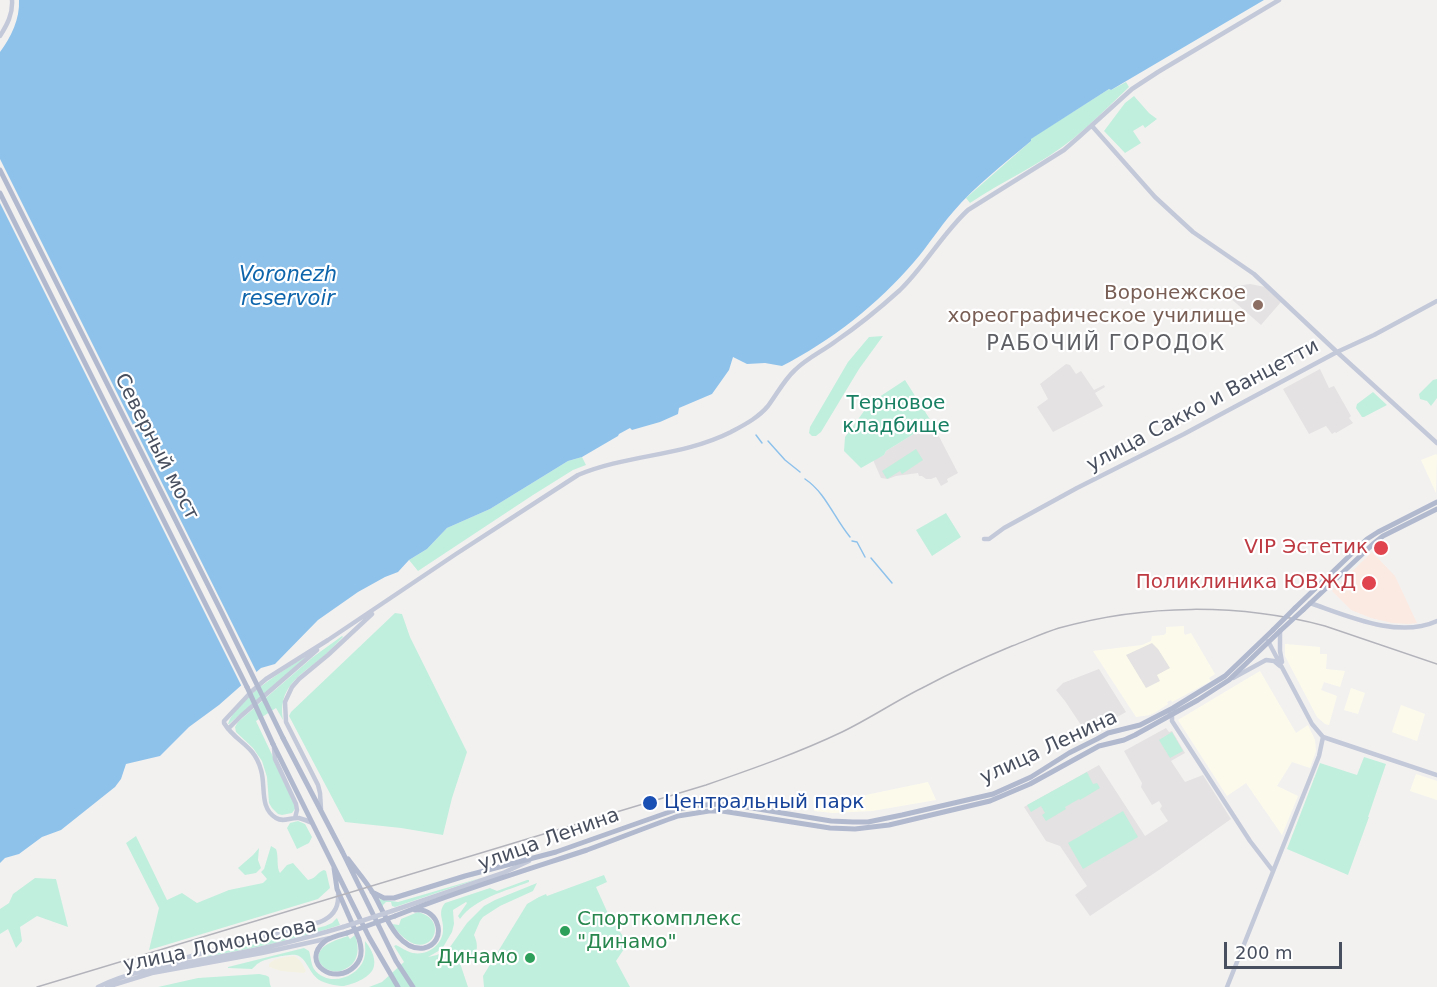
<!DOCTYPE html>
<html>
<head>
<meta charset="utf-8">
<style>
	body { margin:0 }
	#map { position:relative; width:1437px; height:987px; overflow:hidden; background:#f3f1f0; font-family:"DejaVu Sans",sans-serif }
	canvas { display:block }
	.scale { position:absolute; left:1224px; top:942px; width:118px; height:27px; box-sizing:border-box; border:3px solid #484f5e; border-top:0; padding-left:8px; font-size:18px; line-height:21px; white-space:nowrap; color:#484f5e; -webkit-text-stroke:4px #fff; paint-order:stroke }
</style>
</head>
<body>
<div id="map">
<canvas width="1437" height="987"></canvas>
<div class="scale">200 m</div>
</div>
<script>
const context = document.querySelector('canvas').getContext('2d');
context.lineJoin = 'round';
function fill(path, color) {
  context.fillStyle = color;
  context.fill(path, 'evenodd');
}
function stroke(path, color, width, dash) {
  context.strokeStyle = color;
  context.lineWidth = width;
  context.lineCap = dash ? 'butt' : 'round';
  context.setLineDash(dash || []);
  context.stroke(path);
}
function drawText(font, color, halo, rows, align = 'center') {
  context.font = font + ' "DejaVu Sans",sans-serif';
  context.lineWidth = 4.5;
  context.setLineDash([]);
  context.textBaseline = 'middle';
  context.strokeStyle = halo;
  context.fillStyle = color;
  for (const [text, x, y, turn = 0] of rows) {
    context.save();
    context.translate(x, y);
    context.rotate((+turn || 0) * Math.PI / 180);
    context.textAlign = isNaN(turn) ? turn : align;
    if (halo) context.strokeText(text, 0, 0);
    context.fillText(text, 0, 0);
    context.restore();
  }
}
fill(new Path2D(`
	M1436,454L1437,455L1436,493L1421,460Z
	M1184,626V633L1185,635L1191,633L1215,674L1209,678L1211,681L1172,702L1171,700L1167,702L1168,704L1156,712L1150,715L1136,717L1093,651L1142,645L1151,641L1152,636L1164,635L1166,633V627Z
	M1285,644L1320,647V654H1327L1326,669L1345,671L1340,687L1324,682L1321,690L1337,696L1329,725L1325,724L1317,717L1285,656Z
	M1260,671L1296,733L1308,725L1315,740L1316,751L1310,768L1292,762L1277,786L1298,796L1282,835L1246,783L1227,796L1178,720Z
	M1351,688L1365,693L1358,714L1344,710Z
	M1401,705L1425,714L1417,741L1392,732Z
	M1416,774L1437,781V800L1410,791Z
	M928,782L936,800L872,811L833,813L814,811L813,797L834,795L842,800Z`), '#fcfbeb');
fill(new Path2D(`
	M1250,284L1265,287L1281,302L1261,325L1229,297L1227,292L1236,286Z
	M1066,364L1070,365L1076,374L1081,371L1094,390L1104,385L1105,387L1095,393L1103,406L1053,432L1037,407L1048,399L1040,384Z
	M1320,369L1329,388L1334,386L1351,416L1349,418L1353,423L1336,433L1335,432L1332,434L1326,426L1309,434L1283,389Z
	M931,421L958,473L947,479L948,482L941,486L936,477L931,479H926L922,476H919L918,473L896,476L888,479L881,478L873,460L884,455L886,451L912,435Z
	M1152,643L1158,649L1170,668L1157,675L1160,681L1146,688L1126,655Z
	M1099,669L1126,712L1087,734L1065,701L1056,690L1063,683Z
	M1166,728L1169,732L1172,731L1185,753L1171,761L1185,782L1203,775L1231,819L1159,870L1090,916L1075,895L1087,886L1060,846L1046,841L1024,807L1099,765L1145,836L1168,821L1160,809L1162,806L1159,801L1152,805L1141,787L1142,783L1124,751Z`), '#e4e2e2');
fill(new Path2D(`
	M1372,552L1395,576L1417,623L1408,624L1392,623L1371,618L1351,610L1332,591Z`), '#fbeae2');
fill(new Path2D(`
	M1126,82L1129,87C1111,104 1093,122 1074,138C1042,164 1004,180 970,203L966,198L1031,141L1030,139L1109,89L1111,90Z
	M1134,96L1149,113L1157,119L1145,128L1143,125L1133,131L1141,143L1125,153L1104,131L1125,103Z
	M883,336L859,369L821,432L816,436H812L809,433L810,427L848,362L869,337Z
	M1437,379V398L1431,406L1427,401L1420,399L1419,394L1433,380Z
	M905,380L931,421L912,435L886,451L884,455L861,468L844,451L845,437L870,403Z
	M1373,392L1387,405L1364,417H1362L1356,408L1357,404Z
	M916,449L923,460L902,474L900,471L887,479L882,471Z
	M582,457L586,465L573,470L533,495L418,571L409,560L427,549L447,528L490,509L568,461Z
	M946,513L961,537L932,556L916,530Z
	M395,613L402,614L410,637L467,752L452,798L443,835L401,828L345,822L289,716L291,712Z
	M342,636L343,637C335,645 328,653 319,660C297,677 278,689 283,720L276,708L256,721L295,803V809L292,813L282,815L278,814L272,808L269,803L267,777L262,761L253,748L236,732L235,727L238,722L313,657Z
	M305,657L306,658L229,724H228C236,699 284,670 305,657Z
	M1172,732L1183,751L1170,758L1159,740Z
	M1364,757L1386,764L1368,817H1369L1348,875L1287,849L1320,763L1357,775Z
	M1087,772L1093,784L1097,783L1100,788L1080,800L1079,799L1065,807L1066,809L1046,821L1042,815L1045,813L1041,806L1031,812L1027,805Z
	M1123,811L1138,837L1083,869L1068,843Z
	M298,821L305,824L312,837L309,843L297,849L287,828L290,823Z
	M136,836L167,900L182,893L197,903L229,890L263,883L267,879L261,872L264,869L271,846L276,849C279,857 276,867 280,873L287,865L293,863L308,880C317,878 317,872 324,870L326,871L330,888L318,899L149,950L159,908L126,843Z
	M259,848L258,860L261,868L256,873L245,875L238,868L253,855Z
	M604,875L607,882L596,887L610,918L628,943L616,961L630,987H484L483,976L527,904L539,897L546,894L547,896Z
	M484,877L395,907L392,906L391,902H386L383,905V909L378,899L398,902Z
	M35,878L56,879L68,927L37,916L20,927L22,941L16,948L8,929L0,934V909L9,903L13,894Z
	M527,880H529V882C506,891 475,898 460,919L458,916L467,903L466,902L453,910L454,924L452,932L442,949L428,957L437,955L450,947L467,923L484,906L495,900L537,883L533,891L500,906L483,917L480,921L474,935C480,947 477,961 462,960L460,963L468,987H369L382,982L404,962L394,946L396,945C401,947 407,952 413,953C427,956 443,945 443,930C444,920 437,913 445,903L490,888L497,891Z
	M418,912C455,921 425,973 392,924L399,925L401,919Z
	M337,918L340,925C294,940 246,950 199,958L325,926L332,923Z
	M355,935C360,949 359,964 343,970C339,972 334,972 329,970C325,969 321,965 319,961C315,945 337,940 348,936L350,939Z
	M365,941C370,947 376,957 374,966C372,977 354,984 344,986C338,986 327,984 321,981C309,975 307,957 296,955C289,954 264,959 259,963C256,964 255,967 252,969L228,968V967L304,948L309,951C311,957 311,964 314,969C327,987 357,979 364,959C366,953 365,947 365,941Z
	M259,974C274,977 267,976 271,987H158L198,978Z`), '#c0efdd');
fill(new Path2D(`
	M294,956C300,959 303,964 306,971L304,973L281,971L269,967V964C274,958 285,957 294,956Z`), '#f3f2e2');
fill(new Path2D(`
	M19,0H1264L1111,90L1109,89L1031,139V141C1005,163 976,185 953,212C939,228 928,246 914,262C878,304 831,341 782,366L765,363L747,364L733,357L729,370L712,394L679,408L678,414L660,422L632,430L630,428L619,434L618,436L582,457L568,461L490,509L447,528L427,549L409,560L398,572L385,577L358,592L318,620L275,664L261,668L219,705L189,727L160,756L126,764L121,779L115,787L61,830L42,837L19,854L5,858L0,863V52C11,37 20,19 19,0Z`), '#8ec2eb');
fill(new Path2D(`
	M0,159L258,675L243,689L0,203Z`), '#f3f1f0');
stroke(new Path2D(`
	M756,435L762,443
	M768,441L785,460L800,472
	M805,479C826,493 834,518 850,537
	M852,541L857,542L865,557
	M871,558L892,583`), '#8ec2eb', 1.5);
stroke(new Path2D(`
	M0,36C7,25 13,14 12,0
	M1092,126L1155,197L1193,232L1254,274L1337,352L1437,443
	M984,539H989L1004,528L1077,488L1184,434L1337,352L1374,335L1437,301
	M1310,603C1348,616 1398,639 1437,621
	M1280,631V651L1282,662
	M1268,641L1312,724L1323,737L1437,775
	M1233,678L1266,660L1274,661L1280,666
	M1170,713L1172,715V721L1250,841L1273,871
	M228,729L241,716L317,650
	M274,748L275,759L296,804L297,810L295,818
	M321,809L320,793L318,785L286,722L285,702L292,687L299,679L328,655L372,614
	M312,823C308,821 303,819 299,818C290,817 284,823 276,818C259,808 266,786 261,770C254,744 236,743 224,723V721L252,691L266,679L328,640L456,554L578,475C628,454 681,457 731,432C744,425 758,418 768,406C777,394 784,380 795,370C807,358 823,351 836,341C858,326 880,308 900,290C925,266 942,234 968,210L1064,150L1080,136L1132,89L1158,72L1279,0
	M392,911L503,873L529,861
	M166,964L177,960L320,922C332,917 339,908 338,895
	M98,987C136,968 181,964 223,956C264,949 303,939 343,927
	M107,987L152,973L262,953L330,938
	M1227,987L1319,756L1323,737`), '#c4c9d9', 4.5);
stroke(new Path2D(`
	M0,193L247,687
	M1295,608L1367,539L1378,532L1437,502
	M1303,610L1373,544L1383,536L1437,509
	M283,738L343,853L396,961L413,987
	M273,744L369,937L398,987
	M348,859C356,870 366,881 373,893C384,911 397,952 424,948C448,943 440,907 415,910
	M334,868L337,889L359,939C362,948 363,958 355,966C335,987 300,963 324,942C330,937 339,935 347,933
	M372,892L384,898H394L465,876L556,852L675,810L692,806L719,804L734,805L831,821L853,822H868L902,815L993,794L1031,777L1069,753L1097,739L1108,733L1140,725L1173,708L1225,676L1273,630
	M395,916C458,891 523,871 587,850C617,839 647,827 678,816L709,811H722L830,828L855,829L889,825L990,801L1030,784L1099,746L1124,740L1135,735L1198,700L1229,680L1280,631`), '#b1b9cf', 5);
stroke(new Path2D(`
	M37,987L706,785C752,769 798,753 842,732C871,718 897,700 926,686C954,671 983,658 1012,646C1028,640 1043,633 1059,628C1145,604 1238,603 1325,626L1437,664`), '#b3b4bb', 1.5);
stroke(new Path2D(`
	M343,927L392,911`), '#c4c9d9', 4.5);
stroke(new Path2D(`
	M0,170L221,611L283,738
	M1273,630L1295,608
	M1280,631L1303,610
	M247,687L273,744
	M347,933L395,916`), '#b1b9cf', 5);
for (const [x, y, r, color] of [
	[1258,305,6,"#8d6e63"],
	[1381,548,8,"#e0444e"],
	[1369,583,8,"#e0444e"],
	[650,803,8,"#1a4fb4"],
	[565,931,6,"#2e9e5b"],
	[530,958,6,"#2e9e5b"]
]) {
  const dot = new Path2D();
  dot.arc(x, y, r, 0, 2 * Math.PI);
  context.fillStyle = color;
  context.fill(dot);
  stroke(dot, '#fff', 2);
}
drawText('20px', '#785e54', '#fff', [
	["Воронежское",1246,294],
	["хореографическое училище",1246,317]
], 'right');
drawText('20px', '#198064', '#fff', [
	["Терновое",896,404],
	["кладбище",896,427]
]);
drawText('20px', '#484f5e', '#fff', [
	["улица Сакко и Ванцетти",1203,406,-28],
	["Северный мост",156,447,63],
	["улица Ленина",1049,748,-25],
	["улица Ленина",549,840,-20],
	["улица Ломоносова",220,946,-12]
]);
drawText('20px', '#be3a42', '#fff', [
	["VIP Эстетик",1368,548],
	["Поликлиника ЮВЖД",1356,583]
], 'right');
drawText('20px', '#164399', '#fff', [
	["Центральный парк",664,803]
], 'left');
drawText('20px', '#27864d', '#fff', [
	["Спорткомплекс",577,920],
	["\"Динамо\"",577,943],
	["Динамо",518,958,"right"]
], 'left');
drawText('italic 21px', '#0e65ab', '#fff', [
	["Voronezh",288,276],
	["reservoir",288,300]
]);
context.letterSpacing = '1.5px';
drawText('21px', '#5d5f65', '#fff', [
	["РАБОЧИЙ ГОРОДОК",1106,345]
]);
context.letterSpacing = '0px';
</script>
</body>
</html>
